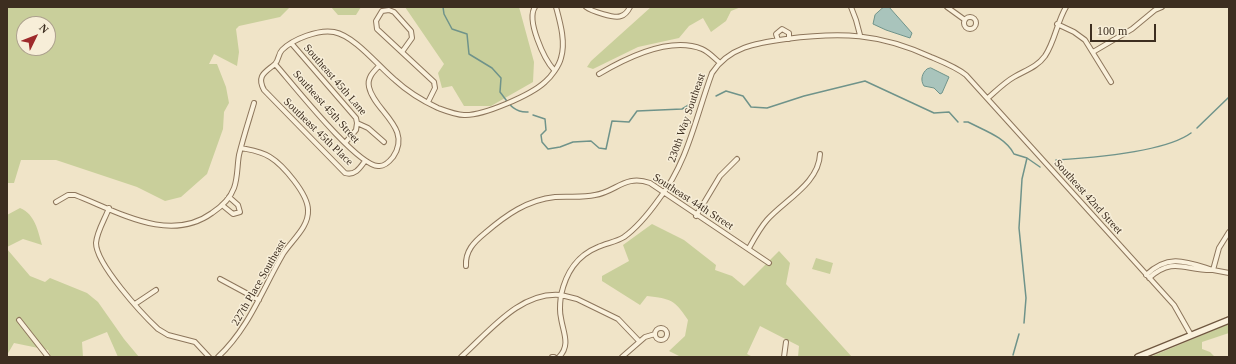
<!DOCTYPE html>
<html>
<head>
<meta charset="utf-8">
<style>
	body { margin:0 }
	#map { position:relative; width:1236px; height:364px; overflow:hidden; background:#f0e4c8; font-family:"Times New Roman",serif }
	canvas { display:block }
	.frame { position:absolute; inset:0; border:8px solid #3d2e20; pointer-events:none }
	.north { position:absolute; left:16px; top:16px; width:40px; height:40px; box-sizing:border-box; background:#f7eed8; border:1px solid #ada18e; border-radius:50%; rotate:47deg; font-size:11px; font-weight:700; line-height:16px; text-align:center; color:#3d2e20 }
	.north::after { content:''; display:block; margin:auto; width:14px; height:18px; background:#9e2a2b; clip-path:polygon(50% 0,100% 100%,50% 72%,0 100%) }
	.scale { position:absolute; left:1090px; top:24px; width:66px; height:18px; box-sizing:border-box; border:2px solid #3d2e20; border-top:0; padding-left:5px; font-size:12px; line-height:14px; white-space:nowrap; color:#3d2e20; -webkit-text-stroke:3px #f7eed8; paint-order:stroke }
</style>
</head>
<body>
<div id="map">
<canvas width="1236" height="364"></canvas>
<div class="frame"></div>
<div class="north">N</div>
<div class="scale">100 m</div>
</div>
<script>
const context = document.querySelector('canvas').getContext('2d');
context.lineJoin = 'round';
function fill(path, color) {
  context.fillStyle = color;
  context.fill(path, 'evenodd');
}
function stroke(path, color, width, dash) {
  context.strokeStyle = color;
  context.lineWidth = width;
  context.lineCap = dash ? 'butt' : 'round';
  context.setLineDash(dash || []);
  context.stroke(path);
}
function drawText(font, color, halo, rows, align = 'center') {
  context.font = font + ' "Times New Roman",serif';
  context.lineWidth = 3;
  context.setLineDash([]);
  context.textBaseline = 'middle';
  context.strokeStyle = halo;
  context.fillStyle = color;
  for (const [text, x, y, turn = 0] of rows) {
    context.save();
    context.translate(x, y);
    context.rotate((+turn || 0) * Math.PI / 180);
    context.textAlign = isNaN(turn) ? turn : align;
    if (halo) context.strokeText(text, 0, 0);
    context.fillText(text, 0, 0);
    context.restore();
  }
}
fill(new Path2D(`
	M7,7H290L280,17L239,26L236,29L239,52L237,66L214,54L209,64H217L226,87L229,103L224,112L223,129L207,174L181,197L165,201L137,187L56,160H21L14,183H7ZM24,24H48V48H24Z
	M331,7H361L356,15H338Z
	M405,7H519L534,62L533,82L491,106H464L452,86L442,88L438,73L444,64Z
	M651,7H741L731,11L726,21L711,32L703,18L689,26L679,38L638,47L593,69L587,67L591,61Z
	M20,208C35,214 38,231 42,245L23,239L7,247V215Z
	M652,224L684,240L716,265L715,270L732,276L744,286L779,251L790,263L786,284L852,357H798L799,346L760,326L747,354L753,357H681L669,351L685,336L688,320C674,299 671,299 647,296L640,305L602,281V276L629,261L623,245Z
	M7,249L30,276L45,282L50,278L87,293L98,302L124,339L139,357H118L107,332L82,342L83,357H51L48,350L14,343L7,355Z
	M816,258L833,263L830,274L812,269Z
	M1229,324V333L1202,342V349L1210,352L1215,357H1150Z`), '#c9cf9b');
const water = new Path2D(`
	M884,7H889L912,33L910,38L886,30L873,24L875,15Z
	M931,68L949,77L942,93L940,94L934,88L924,86C920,80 922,73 927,69Z`);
fill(water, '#a9c4bc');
stroke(water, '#6f938a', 1);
stroke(new Path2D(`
	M443,7L444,14L452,29L467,34L469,54L492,68L501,78L500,92C508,102 513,113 528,112
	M716,96L726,91L743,96L751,107L767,108L804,96L865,81L934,113L949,112L958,122
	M533,115L545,119L546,130L541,135L542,142L548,149L560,147L573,142L591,141L599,148L606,149L612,121L629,122L637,111L682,109L692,103
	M964,122H968C985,131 1005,137 1014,154L1027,158L1040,167
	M1197,128L1229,97
	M1056,160C1089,158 1165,152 1191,133
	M1024,323L1026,298L1019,228L1022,179L1027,158
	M1013,355L1019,334`), '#6f938a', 1.5);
const minor = new Path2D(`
	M535,7C526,20 544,59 554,70
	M586,7C591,11 615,19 621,16C625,15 628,11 630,7
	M851,7L856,20L860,35
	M947,7L965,20
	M964 23a6 6 0 1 1 12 0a6 6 0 1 1-12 0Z
	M1057,24L1074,32L1085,40L1111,82
	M778,40L776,34L782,29L789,33V39
	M292,44L356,118L357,123L368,128L384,142
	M402,52L412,38L411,31L394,12L389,10L382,11L376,21L377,29L434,82L435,88L428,102
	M1093,52L1132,29L1155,10L1162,7
	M275,64C292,83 356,165 378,166C384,167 389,162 393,157C413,128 374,111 369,87C367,78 373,72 379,66
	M599,74C626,58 670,36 702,49C709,52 714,58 719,62
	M988,98C996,91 1005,82 1014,77C1026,70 1037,67 1045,56C1055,41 1057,22 1066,7
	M345,143L356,130L357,123
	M365,161C360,168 355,176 345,173L264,90C256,75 266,72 275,64C279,60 278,54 282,50C293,39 319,29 334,32C355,36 379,67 395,80C408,92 423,101 438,108C446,111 456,115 464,115C483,116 531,95 545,82C551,77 559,66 561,58C566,42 560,22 556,7
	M56,202L68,195H75C117,211 169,244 212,213C221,207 230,199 234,188C238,177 237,166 239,155C243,138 249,120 254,103
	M222,205L233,214L240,212L238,205L229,197
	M109,208C105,219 97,231 96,243C96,264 142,314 158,329L168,335L195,342L209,357
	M696,216L720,176L737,159
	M1229,232L1219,248L1213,270L1229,273
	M749,248C754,239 760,228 767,220C785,200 819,183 820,154
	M466,266C465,251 474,242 485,233C506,215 527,200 555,197C568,196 582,198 595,195C616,192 625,174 650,183L769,263
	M1146,275C1169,253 1187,262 1213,270C1185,271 1174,256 1149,278
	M220,279L259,300
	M135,304L156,290
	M19,320L48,357
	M655 334a6 6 0 1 1 12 0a6 6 0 1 1-12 0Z
	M218,357C249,328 262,290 283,254C292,240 309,227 308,210C308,194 283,165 270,157C261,151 251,150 241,148
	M461,357C489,332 520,291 561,295C566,273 576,256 598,247C607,243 616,242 624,237C638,227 649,213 659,199C688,162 696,116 712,73C729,47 756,43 786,39C841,32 879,33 931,57C943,62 956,67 966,75L1174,305L1191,335
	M552,357H554
	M559,357C571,345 563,332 561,318C559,310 560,303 561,295L577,299L618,319L639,341
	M622,357L645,337L655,334
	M784,357L786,342`);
const secondary = new Path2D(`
	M1138,357L1229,320`);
stroke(minor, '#8d765c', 6);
stroke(secondary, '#6f573f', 8);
stroke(minor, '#faf1dc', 4);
stroke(secondary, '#faf1dc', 5.5);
drawText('11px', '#3d2e20', '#f7eed8', [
	["Southeast 45th Lane",335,80,49],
	["Southeast 45th Street",326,107,48],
	["230th Way Southeast",687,118,-71],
	["Southeast 45th Place",318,132,44],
	["Southeast 42nd Street",1088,197,48],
	["Southeast 44th Street",693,202,33],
	["227th Place Southeast",259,283,-60]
]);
</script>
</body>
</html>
